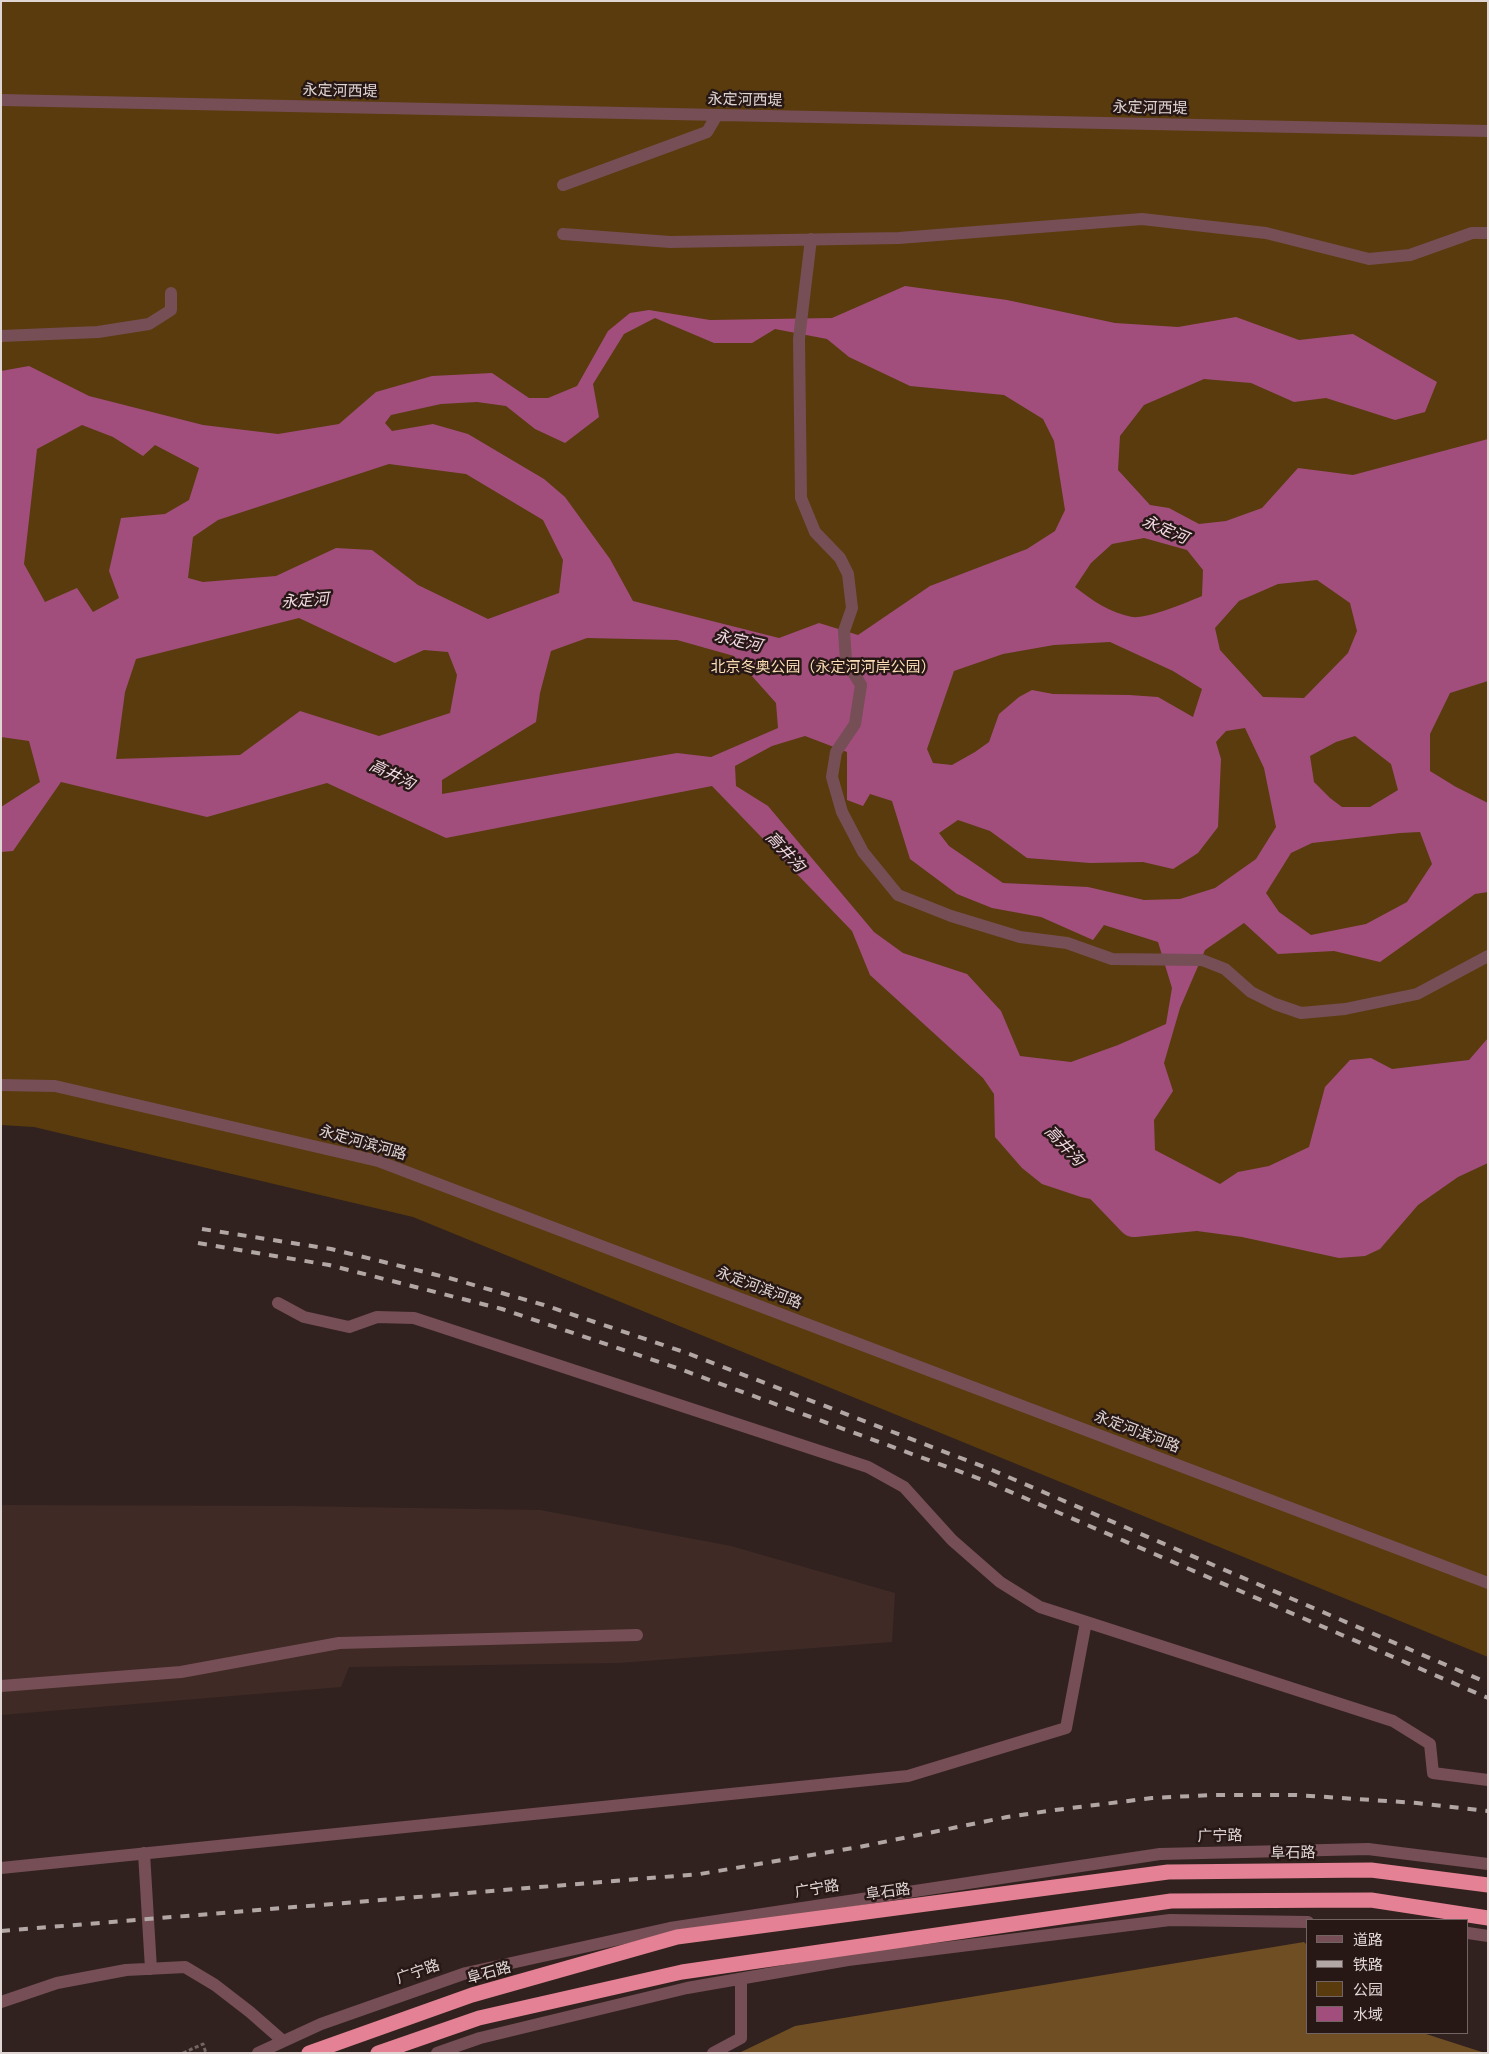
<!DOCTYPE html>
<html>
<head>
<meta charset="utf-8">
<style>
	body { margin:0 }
	#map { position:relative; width:1489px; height:2054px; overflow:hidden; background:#31221f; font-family:Raleway,"Noto Sans SC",sans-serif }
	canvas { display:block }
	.frame { position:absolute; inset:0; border:2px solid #e0d6d4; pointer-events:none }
	.legend { position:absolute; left:1306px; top:1919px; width:162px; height:115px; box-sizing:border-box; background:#271816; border:1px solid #716462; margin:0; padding:6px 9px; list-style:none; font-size:15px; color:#e0d6d4 }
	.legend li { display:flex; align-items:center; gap:10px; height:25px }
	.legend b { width:25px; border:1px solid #716462 }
</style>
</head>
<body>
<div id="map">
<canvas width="1489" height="2054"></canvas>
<div class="frame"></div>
<ul class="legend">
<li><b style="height:6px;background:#764e55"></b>道路</li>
<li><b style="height:6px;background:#b2a7a4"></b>铁路</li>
<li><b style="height:14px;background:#593b0d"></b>公园</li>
<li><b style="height:14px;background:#a14e7d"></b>水域</li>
</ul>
</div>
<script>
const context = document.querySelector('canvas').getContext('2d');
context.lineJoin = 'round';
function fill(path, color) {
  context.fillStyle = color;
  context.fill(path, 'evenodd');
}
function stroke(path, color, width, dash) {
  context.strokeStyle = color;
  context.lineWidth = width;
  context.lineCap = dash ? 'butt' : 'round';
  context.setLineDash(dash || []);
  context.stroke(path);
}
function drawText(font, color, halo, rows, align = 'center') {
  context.font = font + ' Raleway,"Noto Sans SC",sans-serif';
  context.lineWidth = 5;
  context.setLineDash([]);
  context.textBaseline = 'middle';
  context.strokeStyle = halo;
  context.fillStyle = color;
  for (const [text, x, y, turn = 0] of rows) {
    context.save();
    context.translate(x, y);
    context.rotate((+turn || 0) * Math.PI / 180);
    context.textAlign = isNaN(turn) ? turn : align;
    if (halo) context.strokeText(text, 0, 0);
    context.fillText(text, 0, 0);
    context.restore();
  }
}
fill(new Path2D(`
	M1,1505L290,1506L540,1510L731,1546L895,1593L892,1642L619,1663L349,1667L341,1687L1,1715Z`), '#3f2a26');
fill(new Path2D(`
	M1,1H1488V1657L413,1217L34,1127L1,1125Z`), '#593b0d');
fill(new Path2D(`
	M1304,1942L1308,1946V2033H1423L1485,2053H739L795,2026Z`), '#6f4e23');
fill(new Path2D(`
	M905,286L1007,300L1115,323L1178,327L1236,317L1299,340L1353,334L1437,382L1425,412L1395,420L1326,398L1294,402L1251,383L1204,379L1144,405L1120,436L1118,470L1150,505L1169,508L1199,524L1226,521L1262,508L1298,468L1353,475L1488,439V681L1450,693L1430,734V771L1456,787L1488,803V892L1475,894L1380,962L1334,951L1278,954L1244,923L1205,950L1180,1008L1164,1063L1173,1091L1154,1120L1155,1150L1220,1184L1238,1172L1269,1166L1309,1147L1325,1087L1350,1060L1371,1058L1392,1069L1469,1060L1488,1038V1163L1458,1177L1418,1205L1380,1249L1365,1256L1339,1258L1242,1237L1197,1231L1133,1208L1081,1197L1042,1184L1022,1168L995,1137L994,1094L983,1078L870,975L852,931L712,786L446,838L327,783L207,817L61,782L13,851L1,852V807L40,782L29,741L1,737V371L29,366L89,396L203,425L278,434L339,424L376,392L432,376L492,373L529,398H548L577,386L608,331L630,313L649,310L710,320L832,318ZM655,318L714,343H752L775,329L827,339L849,357L910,386L1004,395L1043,419L1054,441L1065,510L1055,531L1027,549L930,586L858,635L819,623L779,638L633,601L610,559L565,497L544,479L468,434L433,424L392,431L385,423L391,415L441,404L477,402L506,406L535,429L565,443L599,417L593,384L624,334ZM82,425L113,437L143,456L155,445L199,468L189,500L165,514L121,518L109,571L119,598L93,612L77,588L45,602L24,564L37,449ZM389,464L466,474L543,520L563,560L559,593L488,619L418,585L372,550L336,548L276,576L203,582L188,578L193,537L218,520ZM1144,538L1187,550L1203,570L1202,596C1188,602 1147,619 1132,617C1111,613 1091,600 1075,587L1091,563L1112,544ZM1317,580L1350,603L1357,631L1348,653L1304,698L1263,697L1220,650L1215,628L1239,601L1278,584ZM299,618L395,663L424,650L448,652L457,675L450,713L379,736L300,711L240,755L116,759L125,692L136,659ZM587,638L677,640L734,656L776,703L778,728L711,757L677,753L442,794V780L536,722L540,693L551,651ZM1110,642L1173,671L1202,689L1193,717L1158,697L1129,695L1053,694L1032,690L1019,697L999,714L989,742L975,752L952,765L933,763L927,749L954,671L1003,654L1054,645ZM1245,728L1264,768L1276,827L1256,859L1215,888L1180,899L1144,900L1088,887L1003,883L949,846L939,833L958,820L990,831L1027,858L1090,863L1143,862L1173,869L1198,853L1218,827L1221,759L1216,742L1226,731ZM805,736L847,752V800L863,806L870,794L892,801L910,859L957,894L992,908L1041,917L1093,940L1104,925L1158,942L1172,988L1166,1024L1118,1045L1071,1062L1020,1056L1001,1011L967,974L903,953L874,932L768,806L736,786L735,766L772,746ZM1355,736L1391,764L1398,790L1370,807H1342L1330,798L1314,782L1310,756L1336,742ZM1420,832L1432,864L1407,902L1366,924L1311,935L1279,912L1266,893L1291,853L1312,843L1400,833Z`), '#a14e7d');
stroke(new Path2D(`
	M1088,1172L1134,1220L1205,1213`), '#a14e7d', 34);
stroke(new Path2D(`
	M183,2053L203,2044L206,2053`), '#726562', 3, [4, 2.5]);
stroke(new Path2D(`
	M1,100L1488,131
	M563,185L707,132L717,115
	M563,234L670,242L899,238L1142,219L1266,233L1369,259L1410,255L1472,233H1488
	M811,239L799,339L801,498L815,532L840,558L848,574L852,608L844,631L846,661L861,685L855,724L836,752L832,777L842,812L863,852L898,895L951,916L1020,937L1067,943L1112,959L1202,960L1225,969L1251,992L1275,1004L1301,1013L1345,1009L1417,994L1488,956
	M1,336L98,332L149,324L171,310V293
	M1,1085L55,1086L378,1161L1488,1583
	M278,1303L304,1317L349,1327L377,1317L414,1318L868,1467L904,1487L952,1540L1000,1582L1040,1607L1393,1721L1430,1744L1433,1773L1488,1780
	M1,1686L181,1672L339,1643L637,1635
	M144,1853L151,1969
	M1,1868L908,1776L1066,1728L1086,1622
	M1468,1933L1488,1936
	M1,2002L57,1983L126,1970L185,1967L215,1985L250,2012L283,2041
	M258,2053L321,2024L466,1973L670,1928L1160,1854L1368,1849L1488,1864
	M437,2053L480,2038L687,1988L848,1960L1170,1920L1308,1922
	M713,2053L741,2038V1979`), '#764e55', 12);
stroke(new Path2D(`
	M309,2053L472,1995L677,1937L1168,1872L1371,1870L1488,1885
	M378,2053L479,2018L682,1972L1171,1901L1371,1900L1488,1918`), '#e48194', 15);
stroke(new Path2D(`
	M202,1229L331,1249L449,1278L544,1305L684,1352L992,1470L1488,1683
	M198,1243L329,1265L502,1309L677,1368L983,1480L1488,1698
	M1,1931L700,1874L859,1847L1007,1817L1055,1810L1152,1798L1212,1795H1296L1417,1803L1488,1811`), '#b2a7a4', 4, [9, 9]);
drawText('15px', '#e0d6d4', '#271816', [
	["永定河西堤",340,91,1],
	["永定河西堤",745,100,1],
	["永定河西堤",1150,108,1],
	["永定河滨河路",363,1143,16],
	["永定河滨河路",759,1288,21],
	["永定河滨河路",1137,1432,21],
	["广宁路",1220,1836,-1],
	["阜石路",1293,1853,-1],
	["广宁路",817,1889,-9],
	["阜石路",888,1892,-8],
	["广宁路",418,1972,-19],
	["阜石路",489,1973,-16]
]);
drawText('15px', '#fddeb7', '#271816', [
	["北京冬奥公园（永定河河岸公园）",823,667]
]);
drawText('italic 16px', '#f1d9e5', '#271816', [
	["永定河",1165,530,23],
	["永定河",305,601,-4],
	["永定河",738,641,13],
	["高井沟",392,775,26],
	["高井沟",785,852,47],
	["高井沟",1064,1146,47]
]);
</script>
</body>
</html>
